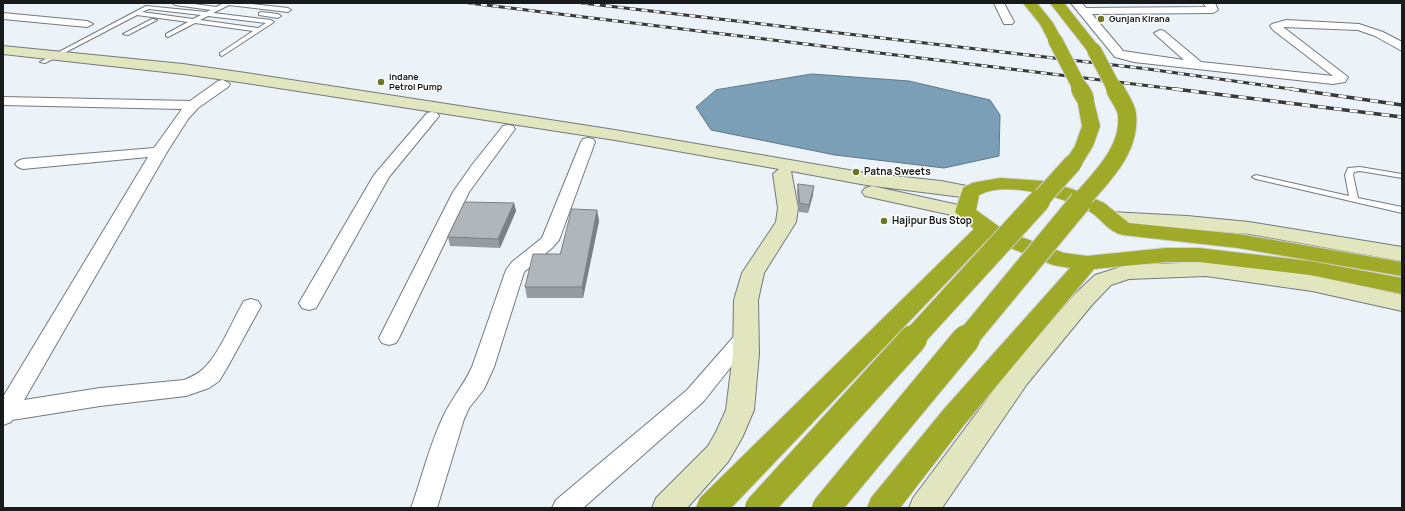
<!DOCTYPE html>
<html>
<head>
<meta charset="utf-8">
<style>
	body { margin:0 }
	#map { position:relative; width:1405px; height:511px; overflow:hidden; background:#ebf3f8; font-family:Manrope,sans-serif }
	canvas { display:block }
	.frame { position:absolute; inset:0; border:4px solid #181b1c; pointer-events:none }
</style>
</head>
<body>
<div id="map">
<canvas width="1405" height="511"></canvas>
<div class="frame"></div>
</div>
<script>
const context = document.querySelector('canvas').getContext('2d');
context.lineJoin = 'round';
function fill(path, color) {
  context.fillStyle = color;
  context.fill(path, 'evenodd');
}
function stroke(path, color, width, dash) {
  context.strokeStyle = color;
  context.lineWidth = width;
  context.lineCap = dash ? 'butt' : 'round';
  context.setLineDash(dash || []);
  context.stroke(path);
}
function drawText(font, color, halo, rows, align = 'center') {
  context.font = font + ' Manrope,sans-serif';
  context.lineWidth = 3;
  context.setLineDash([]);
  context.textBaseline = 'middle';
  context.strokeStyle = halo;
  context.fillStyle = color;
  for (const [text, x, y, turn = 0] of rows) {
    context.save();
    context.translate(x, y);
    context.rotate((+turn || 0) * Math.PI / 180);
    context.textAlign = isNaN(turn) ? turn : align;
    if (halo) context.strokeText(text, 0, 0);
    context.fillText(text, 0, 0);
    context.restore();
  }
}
const water = new Path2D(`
	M812,74L909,81L990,100L1000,115L999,156L944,168L835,155L711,130L696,107L716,90Z`);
fill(water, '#7a9fb7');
stroke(water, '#5d7788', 1);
const lane = new Path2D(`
	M172,3H186L216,7L224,3H242L288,8L291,10L288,12L229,5L213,13L271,20L274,22L222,56L220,55V53L253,31L195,23L168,37L166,36V34L188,22L137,15L45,63L40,62L146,6L206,12L211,10L175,5ZM149,9L201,15L193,19L142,12ZM208,16L266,23L258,28L200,20Z
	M261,12L278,14L281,16L278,18L259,15V13Z
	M152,19L157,20L128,35L123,34Z
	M1360,167L1402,174V178L1360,171L1354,172L1353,175L1358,198L1402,207V213L1256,179L1252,177L1256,175L1349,196L1345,175L1348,168Z`);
const street = new Path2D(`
	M994,3H1004L1014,22L1012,24H1004Z
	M1071,3H1082L1086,8L1206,7L1203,3H1215L1218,10L1213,13L1092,14L1123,51L1184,60L1156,35L1154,33L1160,30L1164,31L1201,62L1333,76L1273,30L1270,26L1272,24L1286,20L1359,24L1383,32L1402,42V51L1375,36L1358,30L1283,27L1348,77L1345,82L1333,84L1134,62L1115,57Z
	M3,13L87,21L93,24L87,27L3,19Z
	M223,80L230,84L228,87L198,108L188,119L167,152L24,400L100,388L184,380C191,377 198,374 203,369C219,355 232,321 244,301L251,299L258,301L261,306L227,368L219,381L209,388L186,396L100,406L12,420L11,422L3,425V397L148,157L23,169L18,167L15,164L18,161L23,159L154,148L182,109L3,105V97L190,101L218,81Z
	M432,112L437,113L439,116L389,177L316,308L309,310L302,308L299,303L374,175L427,113Z
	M508,125L513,126L515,129L469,192L399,338L396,343L389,345L382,343L379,338L453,192L472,165L503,126Z
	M588,138L593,139L595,142L559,240L552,248L524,272L494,367L484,389L469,408L464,419L437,508H411C422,478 429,446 443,417C451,399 464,385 472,367L506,270L512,262L542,238L581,142L583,139Z
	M744,331L751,333L754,338L703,402L583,508H552L556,500L687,390L737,333Z`);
const secondary = new Path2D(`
	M3,46L183,64L246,73L615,130L866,173L941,181L977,188L980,192L977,196L970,198L866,185L791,171L798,208L796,222L764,273L758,300L759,354L754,410L742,438L728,462L687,508H652L656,498L708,446L716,432L726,410L733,354L734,300L742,273L776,222L778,208L773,174L779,169L615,140L246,83L183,74L3,54Z
	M872,186L972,208L975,212L972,216L965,218L865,196L862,192L865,188Z
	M1111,212L1187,216L1249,222L1402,247V261L1249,234L1104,222L1101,218L1104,214Z
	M1206,262L1312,275L1402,295V311L1312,291L1206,276L1129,279L1111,285L1091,306L1027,384L942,508H909L913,498L1009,370L1075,294L1095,275L1127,265Z`);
const highway = new Path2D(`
	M1023,3H1037L1053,23L1062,40L1060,43H1050L1040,24Z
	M1050,3H1064L1099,47L1101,50L1099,53H1089Z
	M1085,93L1091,95L1093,98L1100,126L1093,146L1080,167L1073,169L1066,167L1064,163L1075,146L1082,126L1077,98L1079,95Z
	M1000,178L1044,181L1072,189L1104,203L1129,223L1238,234L1402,262V276L1238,248L1123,235C1108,232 1101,218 1089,211C1063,197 1006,180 979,195L976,210L1005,231L1064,253L1087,256L1166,248H1199L1310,261L1402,278V294L1310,275L1199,262H1166L1094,269L964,425L900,508H867L871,498L944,409L1070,268L1053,265L988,239L731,508H696L700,498L974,229L955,212L963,188L972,183Z`);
stroke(lane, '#737a7f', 2);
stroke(street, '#737a7f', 2);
stroke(secondary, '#737a7f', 2);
stroke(highway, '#d1d1d2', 2);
fill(lane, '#fff');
fill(street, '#fff');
fill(secondary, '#e2e6be');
fill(highway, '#9eaa28');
const railFar1 = new Path2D(`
	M469,3L1183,90
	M582,3L1148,69L1298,90`);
const rail = new Path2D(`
	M1175,89L1402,117
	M1291,89L1402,105`);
stroke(railFar1, '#363a3b', 3);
stroke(rail, '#363a3b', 3.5);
stroke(railFar1, '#fff', 2, [6]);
stroke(rail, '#fff', 2.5, [8]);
const highwayBridgeFar3 = new Path2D(`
	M1055,40L1081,90
	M1094,50L1115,90`);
const highwayBridgeFar2 = new Path2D(`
	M1080,89L1085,98
	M1038,202L1073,163
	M1080,202C1101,177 1131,150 1127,114C1126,106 1118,96 1115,89`);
const highwayBridgeFar1 = new Path2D(`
	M912,340L1039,201
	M966,340L1081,201`);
const highwayBridge = new Path2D(`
	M759,508L913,339
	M826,508L966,339`);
stroke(highwayBridgeFar3, '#d1d1d2', 16, []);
stroke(highwayBridgeFar2, '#d1d1d2', 20, []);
stroke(highwayBridgeFar1, '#d1d1d2', 24, []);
stroke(highwayBridge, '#d1d1d2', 30, []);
stroke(highwayBridgeFar3, '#9eaa28', 14);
stroke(highwayBridgeFar2, '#9eaa28', 18);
stroke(highwayBridgeFar1, '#9eaa28', 22);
stroke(highwayBridge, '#9eaa28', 28);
fill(new Path2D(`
	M798,184L813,195L808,213L799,212L797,192Z
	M514,203L516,211L500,248L450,246L448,237Z
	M597,210L599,221L583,298H527L525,287L560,254Z`), '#969da2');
fill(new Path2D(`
	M814,186L813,195L808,213L809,205Z
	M514,203L516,211L500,248L498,239Z
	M597,210L599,221L583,298L582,287Z`), '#7a8084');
const building = new Path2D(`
	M798,184L814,186L809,205L800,203Z
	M465,202L514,203L498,239L448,237Z
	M572,209L597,210L582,287H525L533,254H560Z`);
fill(building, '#afb7bc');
stroke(building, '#7a8084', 1);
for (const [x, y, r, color] of [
	[1101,19,4,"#6f7721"],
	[381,82,4,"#6f7721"],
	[856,172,4,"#6f7721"],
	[884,221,4,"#6f7721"]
]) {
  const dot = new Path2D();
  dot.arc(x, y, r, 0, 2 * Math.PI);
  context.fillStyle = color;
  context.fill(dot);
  stroke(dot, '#fff', 1.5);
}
drawText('bold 9px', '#181b1c', '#fff', [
	["Gunjan Kirana",1109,19],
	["Indane",389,77],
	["Petrol Pump",389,87]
], 'left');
drawText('bold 10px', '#181b1c', '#fff', [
	["Patna Sweets",864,172],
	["Hajipur Bus Stop",892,221]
], 'left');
</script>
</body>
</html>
